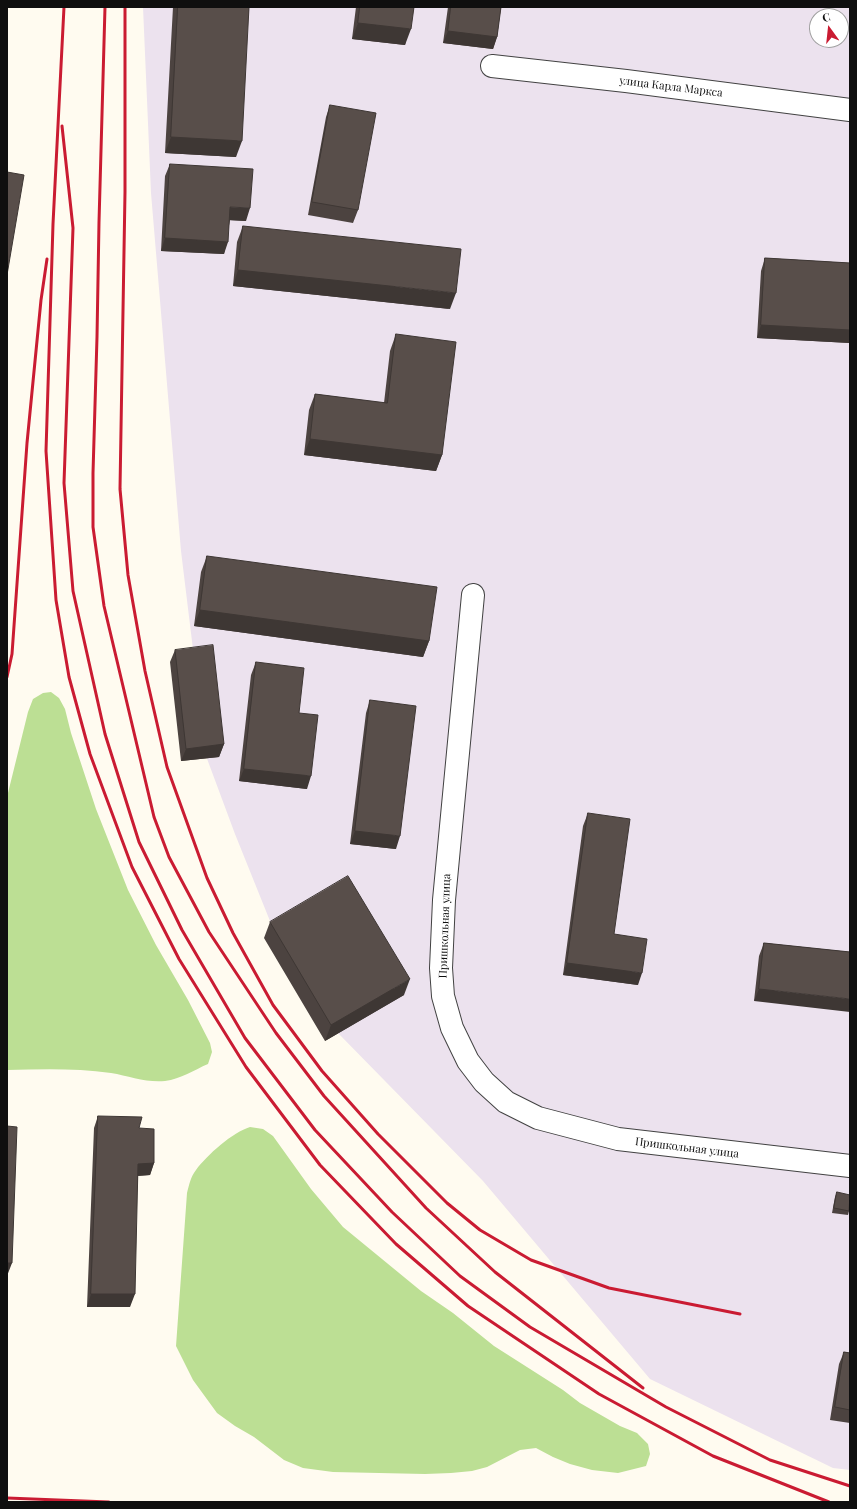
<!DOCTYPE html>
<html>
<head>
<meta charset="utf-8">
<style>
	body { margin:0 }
	#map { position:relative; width:857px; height:1509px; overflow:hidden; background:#fffbf0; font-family:"Playfair Display",serif }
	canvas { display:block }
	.frame { position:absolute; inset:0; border:8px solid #0f0f0f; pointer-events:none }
	.north { position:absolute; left:809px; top:8px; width:40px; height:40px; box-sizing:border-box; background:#fff; border:1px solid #9f9f9f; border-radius:50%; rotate:345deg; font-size:11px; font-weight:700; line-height:16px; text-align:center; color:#0f0f0f }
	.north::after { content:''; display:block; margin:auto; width:14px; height:18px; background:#ca1b32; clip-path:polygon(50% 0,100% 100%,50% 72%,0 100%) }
</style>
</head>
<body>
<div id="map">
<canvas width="857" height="1509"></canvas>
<div class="frame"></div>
<div class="north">С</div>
</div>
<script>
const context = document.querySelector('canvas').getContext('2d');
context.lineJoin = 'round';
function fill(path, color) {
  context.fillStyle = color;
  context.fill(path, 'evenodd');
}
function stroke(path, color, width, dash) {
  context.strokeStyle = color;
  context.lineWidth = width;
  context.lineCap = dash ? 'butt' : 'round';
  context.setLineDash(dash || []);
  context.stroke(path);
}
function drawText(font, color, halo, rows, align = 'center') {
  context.font = font + ' "Playfair Display",serif';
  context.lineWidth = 4;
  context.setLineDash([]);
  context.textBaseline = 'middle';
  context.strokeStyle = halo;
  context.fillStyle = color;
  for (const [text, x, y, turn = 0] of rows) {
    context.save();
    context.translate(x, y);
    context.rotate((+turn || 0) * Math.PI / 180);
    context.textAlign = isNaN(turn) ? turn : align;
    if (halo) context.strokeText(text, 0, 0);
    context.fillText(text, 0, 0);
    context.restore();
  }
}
fill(new Path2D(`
	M143,7H850V1470L833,1468L650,1379L483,1181L336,1031L274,931L235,834L206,756L181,551L151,193ZM817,16H841V40H817Z`), '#ece2ee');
fill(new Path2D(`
	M51,692L59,698L65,709L71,733L96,809L128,890L156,945L188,1000L210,1043L212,1052L208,1064C194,1070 181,1079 165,1081C147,1083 129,1076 111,1073C77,1068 42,1069 7,1070V797L28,712L33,699L43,693Z
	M250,1127L263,1129L273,1136L311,1189L343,1227L421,1291L453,1313L494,1346L563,1390L580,1403L620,1426L637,1433L648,1444L650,1454L646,1466L618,1473L592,1470L570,1464L553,1457L536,1448L520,1450L487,1467L472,1471L451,1473L425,1474L333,1472L303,1468L284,1460L254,1437L235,1426L217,1413L193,1380L176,1346L187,1193C189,1185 191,1176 196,1170C207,1155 233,1132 250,1127Z`), '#bcdf94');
const street = new Path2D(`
	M492,66L626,81L850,110
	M473,595L444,900L441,968L443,996L452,1028L468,1061L484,1082L506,1102L538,1118L618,1139L850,1166`);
stroke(street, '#424242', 24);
stroke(street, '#fff', 22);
stroke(new Path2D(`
	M64,7L53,224L46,451L56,600L69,677L90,754L132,867L179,959L246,1067L320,1165L396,1244L468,1306L599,1394L713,1456L829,1502
	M105,7L99,222L97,337L93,473V527L104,606L154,817L169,857L209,932L276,1033L324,1096L426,1208L495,1272L643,1388
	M125,7V192L120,489L128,575L145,671L167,767L207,878L233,933L273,1005L322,1071L378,1134L447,1203L480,1230L531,1260L609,1288L740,1314
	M62,126L73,228L64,483L73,591L105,734L139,842L182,930L245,1038L315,1130L392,1212L460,1276L530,1327L666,1407L770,1460L850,1486
	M7,677L12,654L27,443L41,300L47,259
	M7,1498L109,1502`), '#ca1b32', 3);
fill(new Path2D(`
	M173,7H249L236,157L165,153Z
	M356,7H414L405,45L352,39Z
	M448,7H501L497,37L493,49L443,43Z
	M330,105L358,210L353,223L308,215L326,117Z
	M170,164L246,221L230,220L224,254L161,251L165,176Z
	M243,226L450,309L233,286L237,242Z
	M765,258L850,263V343L757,338L761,271Z
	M396,334L442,455L436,471L304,455L309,410L315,394L384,403L390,351Z
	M207,556L429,641L423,657L194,626L201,572Z
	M175,650L224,744L219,757L181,761L170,662Z
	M256,662L299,713L307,789L239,781L251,675Z
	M370,700L396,849L350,844L366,713Z
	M588,813L614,934L638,985L563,975L583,826Z
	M270,922L404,995L325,1041L264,938Z
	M764,943L850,952L754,1001L759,956Z
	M98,1116L154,1163L150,1175L138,1176L130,1307H87L94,1128Z
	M837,1192L849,1211L848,1215L832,1213L835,1197Z
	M844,1352L850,1353V1423L830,1420L839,1364Z`), '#4c4340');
fill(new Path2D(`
	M358,23L411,29L405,45L352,39Z
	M448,31L497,37L493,49L443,43Z
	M171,137L242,141L236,157L165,153Z
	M230,207L250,208L246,221L226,220Z
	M165,238L228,242L224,254L161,251Z
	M238,270L456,293L450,309L233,286Z
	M761,325L850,330V343L757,338Z
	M310,439L442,455L436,471L304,455Z
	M200,610L429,641L423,657L194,626Z
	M224,744L219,757L181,761L186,749Z
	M244,769L311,776L307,789L239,781Z
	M355,831L400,836L396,849L350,844Z
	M567,963L642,973L638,985L563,975Z
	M410,979L404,995L325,1041L331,1025Z
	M759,989L850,999V1012L754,1001Z
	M154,1163L150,1175L134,1176L138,1164Z
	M7,1263H12L7,1276Z
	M91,1294H135L130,1307H87Z`), '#3e3734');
const building = new Path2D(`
	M178,7H249L242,141L171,137Z
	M360,7H414L411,29L358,23Z
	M451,7H501L497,37L448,31Z
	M330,105L376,113L358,210L312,202Z
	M170,164L253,169L250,208L230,207L228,242L165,238Z
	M7,172L24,175L7,275Z
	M243,226L461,249L456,293L238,270Z
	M765,258L850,263V330L761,325Z
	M396,334L456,342L442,455L310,439L315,394L387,403Z
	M207,556L437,587L429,641L200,610Z
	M213,645L224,744L186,749L175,650Z
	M256,662L304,668L299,713L318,715L311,776L244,769Z
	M370,700L416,706L400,836L355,831Z
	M588,813L630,819L614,934L647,939L642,973L567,963Z
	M348,876L410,979L331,1025L270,922Z
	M764,943L850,952V999L759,989Z
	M98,1116L142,1117L139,1128L154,1129V1163L138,1164L135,1294H91Z
	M7,1126L17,1127L12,1263H7Z
	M837,1192L850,1195L849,1211L834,1208Z
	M844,1352L850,1353V1410L835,1407Z`);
fill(building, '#584e4a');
stroke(building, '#3e3734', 1);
drawText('11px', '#0f0f0f', '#fff', [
	["улица Карла Маркса",671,87,7],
	["Пришкольная улица",445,926,-88],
	["Пришкольная улица",687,1148,7]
]);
</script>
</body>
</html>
